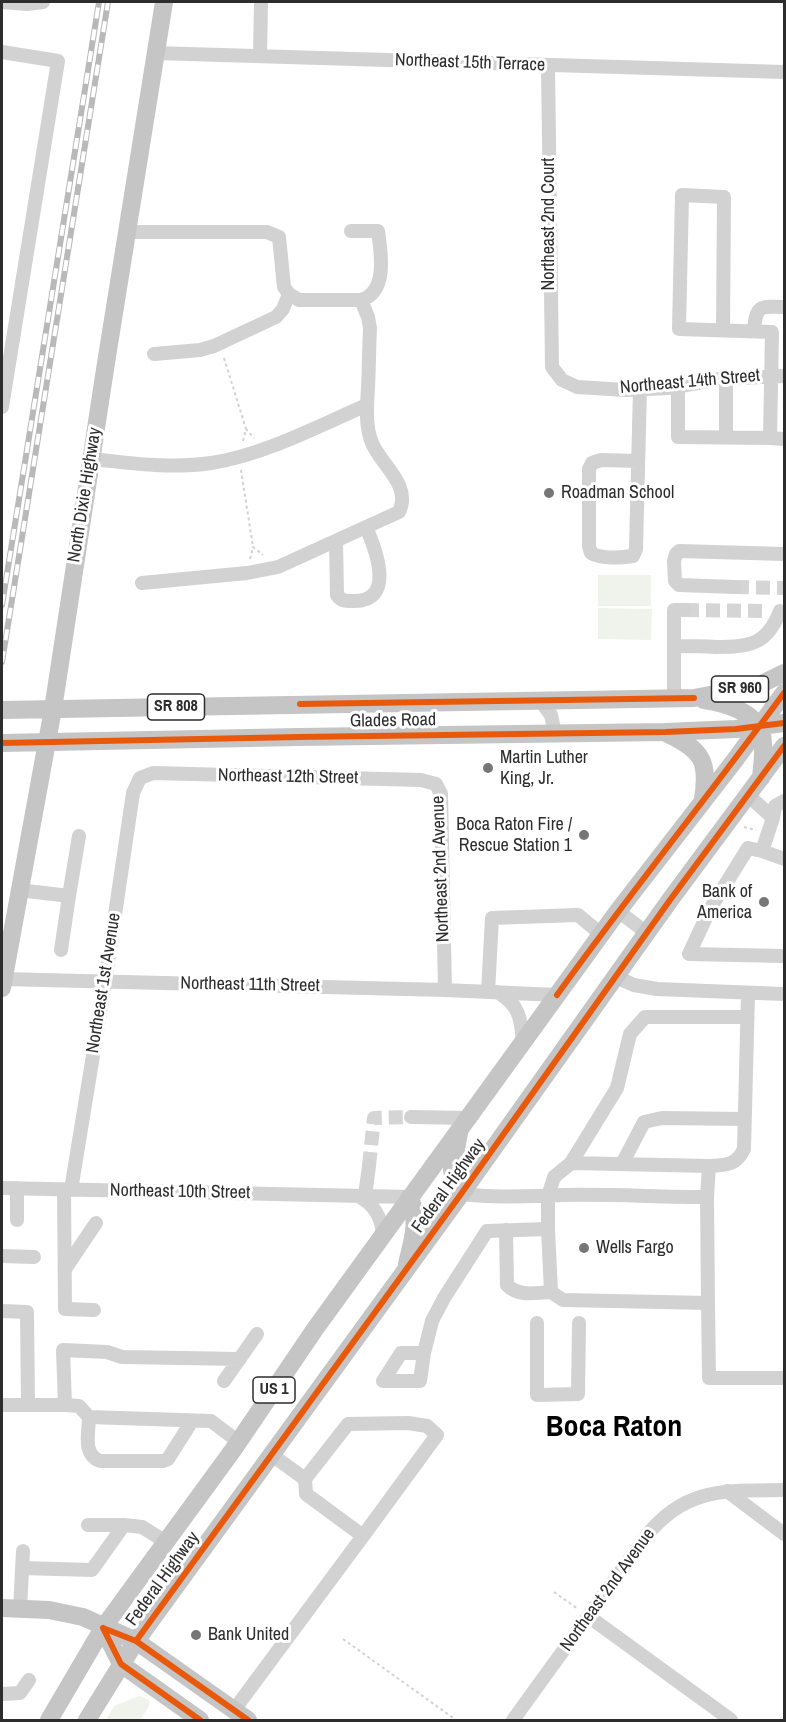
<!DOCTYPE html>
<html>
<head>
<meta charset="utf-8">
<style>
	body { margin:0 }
	#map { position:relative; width:786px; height:1722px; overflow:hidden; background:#fff; font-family:"Archivo Narrow",sans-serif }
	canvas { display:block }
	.frame { position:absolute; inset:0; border:3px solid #2d2d2d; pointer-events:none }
</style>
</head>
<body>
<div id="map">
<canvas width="786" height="1722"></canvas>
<div class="frame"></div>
</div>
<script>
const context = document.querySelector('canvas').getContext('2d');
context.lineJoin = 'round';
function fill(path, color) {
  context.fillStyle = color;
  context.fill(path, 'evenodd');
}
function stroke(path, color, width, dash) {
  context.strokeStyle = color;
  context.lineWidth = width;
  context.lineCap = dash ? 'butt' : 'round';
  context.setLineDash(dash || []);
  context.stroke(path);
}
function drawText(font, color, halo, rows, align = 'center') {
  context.font = font + ' "Archivo Narrow",sans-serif';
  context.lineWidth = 6;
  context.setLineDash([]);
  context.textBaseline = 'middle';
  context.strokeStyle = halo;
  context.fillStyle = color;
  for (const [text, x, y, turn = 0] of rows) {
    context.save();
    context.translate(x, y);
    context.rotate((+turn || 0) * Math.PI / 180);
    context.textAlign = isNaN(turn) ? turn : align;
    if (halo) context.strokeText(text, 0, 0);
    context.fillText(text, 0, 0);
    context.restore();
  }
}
fill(new Path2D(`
	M598,575H651V606H598Z
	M598,608L652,609L651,640L598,639Z
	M139,1696L143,1697L150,1701L149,1706L140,1720H106L114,1706Z`), '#f0f3ec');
stroke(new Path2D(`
	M735,587L784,588
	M685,610L766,611
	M369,1166L374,1118L411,1117`), '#d5d5d5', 14, [14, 7]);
stroke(new Path2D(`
	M224,358L246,429
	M243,441L246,429L254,438
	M241,470L253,547
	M250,559L253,547L263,555
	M744,827L756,830
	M554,1592L578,1609
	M343,1639L456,1720`), '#d2d2d2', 2, [3, 3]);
stroke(new Path2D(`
	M2,2L27,4L43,2
	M2,52L58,61L2,407
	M155,53L784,72
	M260,56L261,2
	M548,65L552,367L562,380L577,387L626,390L669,388L720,379L784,376
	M126,232H267L279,237L284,287L289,294L299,300H361C388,292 381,253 378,231H351
	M723,330L724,197L682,195L679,329L772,332L770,438L784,439
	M754,331C756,305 760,306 784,307
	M154,354L200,350L214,346L276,317L283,309L289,294
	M678,386V437L770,438
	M726,437V378
	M91,459C131,463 170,469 211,463C264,455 318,426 367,405
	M638,461L601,460L592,463L589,469V546L591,553C601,559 621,558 633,556L636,549L640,389
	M336,541L337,595C341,601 346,601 353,601C396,602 376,550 366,527
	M142,583L247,573L278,567L399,512C412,485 381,465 372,443C365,426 367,406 368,388C369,368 369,348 370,328L368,317L361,300
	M735,587L679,585L675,581L674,561L676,554L679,551L784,554
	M674,646C688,646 702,646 716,647C749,647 767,645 780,611
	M674,698V610H685
	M540,700L551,715L555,734
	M748,795L773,818L762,851L748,848L710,909L689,954L784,956
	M773,818L775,806L784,801
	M762,851L784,859
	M19,890L69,896L79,836
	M618,911L647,933
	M61,950L69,896
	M616,977L634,985L657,989L784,994
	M3,979L445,990L557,995
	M488,992L492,918L578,915L601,934
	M497,992C519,1004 521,1018 523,1042
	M411,1117L468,1118
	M571,1163L709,1166
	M622,1164L644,1122L662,1118L744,1119
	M2,1188L410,1197
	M17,1188V1220
	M64,1190L65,1309L94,1310
	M71,1190L105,982L133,793L140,778L153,773L421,780L436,784L441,794L445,990
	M461,1194C496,1198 529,1196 563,1195C611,1194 659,1197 707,1197
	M358,1196C374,1204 381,1216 383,1234
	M365,1196L369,1166
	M506,1230L507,1285C519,1297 535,1293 551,1292L548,1229
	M2,1256L34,1257
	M65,1269L96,1223
	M551,1292L563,1300L708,1303L707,1197L709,1166C725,1165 736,1166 744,1149L748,993
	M708,1303L709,1378H784
	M2,1311L27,1312L28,1405H2
	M537,1323V1395L578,1394L579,1323
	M424,1353L420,1381H383L401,1353H424L432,1321L444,1298L487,1231L548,1229V1196L554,1177L571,1163L617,1088L630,1034L645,1017H747
	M224,1381L257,1334
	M28,1405H65
	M89,1417C89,1433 82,1454 100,1461H163L168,1459L192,1421
	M239,1442L211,1421L89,1417L79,1406L65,1405L63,1350L107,1352L122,1357L240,1359
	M305,1479L348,1424L408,1423L427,1426L437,1435L363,1536
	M727,1491L784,1534
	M124,1525L142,1527L166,1542
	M22,1568L92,1570L124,1525H88
	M20,1609L23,1551
	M588,1616L731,1720
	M2,1694L20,1693L29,1680
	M234,1710L363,1536L306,1494L305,1479L272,1455
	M513,1720L647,1535C687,1486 727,1491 784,1490`), '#d2d2d2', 14);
stroke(new Path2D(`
	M704,700C725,703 757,712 762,735C765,749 762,765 761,778
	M2,710L694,698L757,686L784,673
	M668,734C702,750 709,761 703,799
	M2,743L298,737L665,732L736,729L784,723
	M2,988L53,709L106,363L164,2
	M459,1133L452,1170L454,1181L461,1194
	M407,1264C413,1238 419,1224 410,1197
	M2,1608L49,1610L83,1617L136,1641L248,1720
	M103,1628L121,1664L200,1720
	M49,1720L103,1628L233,1450L315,1329L618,911L735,760L784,693
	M87,1720L136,1641L461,1194L670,900L784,746`), '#c5c5c5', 18);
const rail = new Path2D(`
	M2,605L99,2
	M2,662L108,2`);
stroke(rail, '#b9b9b9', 6);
stroke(rail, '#fff', 4, [11]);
stroke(new Path2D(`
	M300,704L694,698
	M2,743L298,737L665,732L736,729L784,723
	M557,995C631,892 710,794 784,693
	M103,1628L136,1641L248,1720
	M103,1628L121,1664L200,1720
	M136,1641L461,1194L670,900L784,746`), '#e8590c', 6);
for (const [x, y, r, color] of [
	[549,493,6,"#767676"],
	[488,768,6,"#767676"],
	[584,835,6,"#767676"],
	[764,902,6,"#767676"],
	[584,1248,6,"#767676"],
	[196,1635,6,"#767676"]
]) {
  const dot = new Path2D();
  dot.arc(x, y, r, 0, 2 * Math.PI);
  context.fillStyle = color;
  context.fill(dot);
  stroke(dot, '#fff', 2);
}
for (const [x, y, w] of [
	[740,689,57],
	[176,707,57],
	[274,1390,42]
]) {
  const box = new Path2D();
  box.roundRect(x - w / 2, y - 13, w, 26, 4.5);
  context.fillStyle = '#fff';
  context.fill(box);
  stroke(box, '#2d2d2d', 1.5);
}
drawText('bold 16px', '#2d2d2d', null, [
	["SR 960",740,689],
	["SR 808",176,707],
	["US 1",274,1390]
]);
drawText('18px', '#2d2d2d', '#fff', [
	["Northeast 15th Terrace",470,63,2],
	["Northeast 2nd Court",549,224,-90],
	["Northeast 14th Street",690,382,-5],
	["North Dixie Highway",85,495,-81],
	["Glades Road",393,721,-1],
	["Northeast 12th Street",288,777,1],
	["Northeast 2nd Avenue",441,869,-92],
	["Northeast 1st Avenue",104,983,-81],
	["Northeast 11th Street",250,985,1],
	["Federal Highway",449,1186,-54],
	["Northeast 10th Street",180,1192,1],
	["Federal Highway",163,1579,-54],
	["Northeast 2nd Avenue",608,1590,-54]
]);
drawText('18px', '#2d2d2d', '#fff', [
	["Roadman School",561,493],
	["Martin Luther",500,758],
	["King, Jr.",500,779],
	["Boca Raton Fire /",572,825,"right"],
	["Rescue Station 1",572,846,"right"],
	["Bank of",752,892,"right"],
	["America",752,913,"right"],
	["Wells Fargo",596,1248],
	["Bank United",208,1635]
], 'left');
drawText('bold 30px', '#000', '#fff', [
	["Boca Raton",614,1428]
]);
</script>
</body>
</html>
